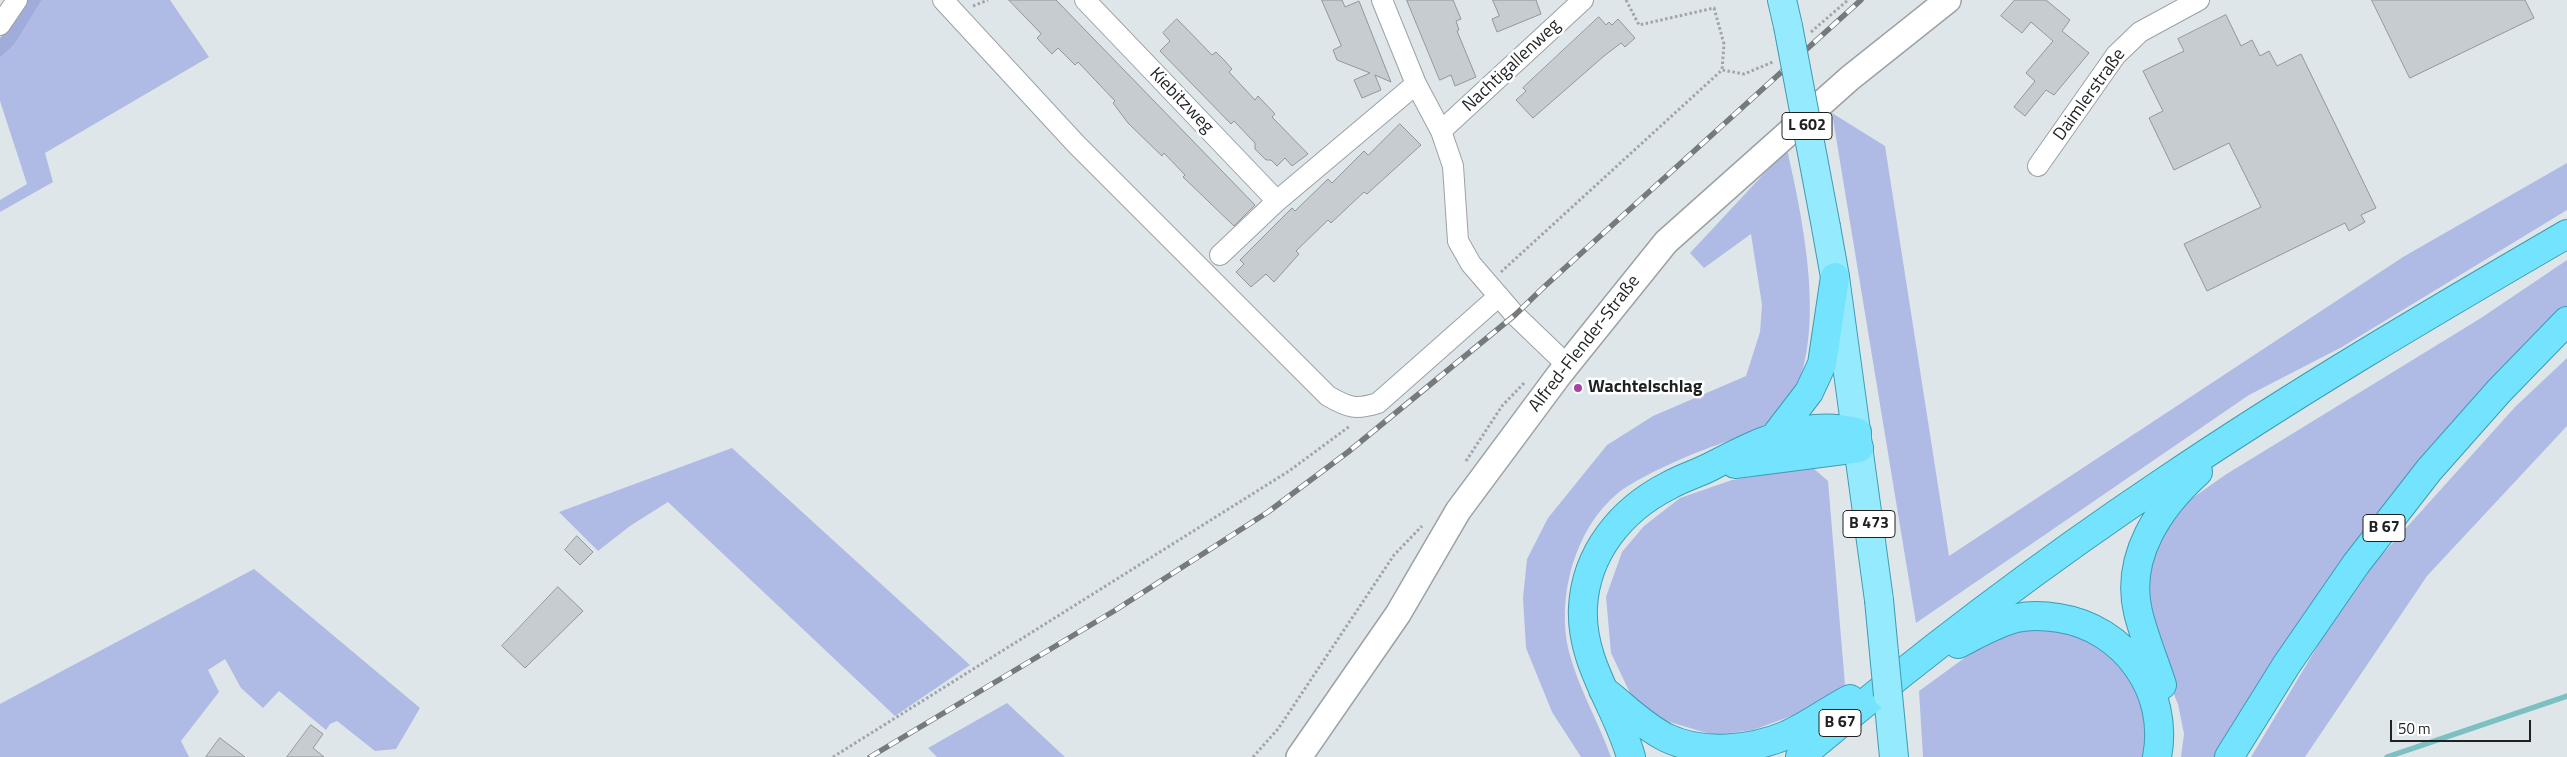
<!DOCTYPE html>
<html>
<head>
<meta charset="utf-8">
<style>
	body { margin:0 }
	#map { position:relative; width:2567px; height:757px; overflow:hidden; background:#dfe6ea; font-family:"Titillium Web",sans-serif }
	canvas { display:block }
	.scale { position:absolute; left:2390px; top:720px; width:141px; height:22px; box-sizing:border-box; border:2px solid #1f2123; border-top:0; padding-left:6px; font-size:15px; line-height:18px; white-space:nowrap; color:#1f2123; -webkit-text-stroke:4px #fff; paint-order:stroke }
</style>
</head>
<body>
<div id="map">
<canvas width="2567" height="757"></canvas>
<div class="scale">50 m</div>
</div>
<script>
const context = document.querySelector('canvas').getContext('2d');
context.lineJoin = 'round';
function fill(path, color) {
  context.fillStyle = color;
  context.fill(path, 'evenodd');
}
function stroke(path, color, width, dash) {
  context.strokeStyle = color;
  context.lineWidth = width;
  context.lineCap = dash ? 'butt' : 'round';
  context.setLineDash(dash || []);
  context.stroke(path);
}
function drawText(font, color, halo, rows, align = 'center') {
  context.font = font + ' "Titillium Web",sans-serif';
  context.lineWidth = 5;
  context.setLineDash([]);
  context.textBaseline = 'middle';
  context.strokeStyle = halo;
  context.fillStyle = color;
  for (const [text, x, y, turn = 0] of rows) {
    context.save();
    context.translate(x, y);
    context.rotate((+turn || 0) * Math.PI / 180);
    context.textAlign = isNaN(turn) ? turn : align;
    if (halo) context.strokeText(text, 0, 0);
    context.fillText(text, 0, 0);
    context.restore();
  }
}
fill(new Path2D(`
	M42,0H170L209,57L45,153L53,182L0,212V200L27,184L0,101V58L15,44Z
	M1832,113L1885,146L1949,556L2403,257L2567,163V210L2342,347L2249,395L1916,623Z
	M1787,149C1803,221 1828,334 1790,402C1775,427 1732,439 1706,449C1684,457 1635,479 1618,493C1574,529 1556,599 1569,652C1579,689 1598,721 1611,757H1581L1552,712L1526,648L1523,598L1527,559L1548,518L1607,445L1653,416L1746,376L1760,332L1762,305L1751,234L1704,268L1690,253Z
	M2567,260V306L2516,362L2218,757H2181L2184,734L2178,704L2153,644L2144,572L2174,511L2225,475L2481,318Z
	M2567,358V426L2427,576L2305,757H2251L2353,587L2515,407Z
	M732,448L970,665L895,716L668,502L630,526L598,551L559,512Z
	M1812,467L1828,481L1845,685L1838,693L1800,713L1753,730L1713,735L1660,719L1630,693L1611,653L1606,597L1622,552L1644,526L1680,498L1732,480Z
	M254,569L420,708L396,749L375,751L337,721L330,724L326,730L279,691L263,708L241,688L225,659L208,670L219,692L181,741L189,757H0V704Z
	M2025,627C2035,628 2046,627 2055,628C2093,635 2138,667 2146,707C2148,723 2146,741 2146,757H1923L1919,691L1985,643Z
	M1007,703L1065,757H937L928,748Z`), '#b0bbe5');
fill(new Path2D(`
	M25,0H42L15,44L0,58V38L20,11Z`), '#a0addb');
stroke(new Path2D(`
	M2387,757L2567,696`), '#7cc0c2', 5.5);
const building = new Path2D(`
	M1009,0H1056L1255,205L1234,226L1183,177L1185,175L1164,153L1162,156L1128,123L1113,103L1115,101L1078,62L1075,65L1058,48L1052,54L1037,38L1041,34Z
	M1322,0H1342L1345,7L1359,1L1391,82L1375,75L1381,90L1362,98L1354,80L1370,73L1337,60L1333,50L1341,46Z
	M1407,0H1453L1461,19L1456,21L1459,30L1457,31L1476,77L1455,86L1451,75L1440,80Z
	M1493,0H1536L1541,14L1497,32L1492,19L1499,16Z
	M2015,0H2046L2070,20L2062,31L2089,53L2054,95L2046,90L2025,116L2014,107L2035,81L2026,73L2053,41L2031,22L2022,33L2001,16Z
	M2372,0H2525L2534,18L2410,78Z
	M2226,15L2241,46L2252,40L2260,56L2269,51L2277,66L2301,54L2376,208L2361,215L2365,222L2349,231L2345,223L2207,291L2184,244L2261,207L2229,143L2174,170L2149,118L2163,111L2143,71L2184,51L2178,39Z
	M1599,17L1606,25L1609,22L1612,25L1618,19L1635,38L1625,47L1621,43L1604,56L1533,118L1516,100L1526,91L1523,88Z
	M1177,19L1212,55L1216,52L1224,60L1232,69L1229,72L1255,100L1258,96L1275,114L1272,117L1308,154L1292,166L1285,158L1277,166L1271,160H1266L1255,149V143L1234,121L1231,124L1160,51L1170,41L1163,33Z
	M1400,124L1421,145L1367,194L1364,192L1331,223L1328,220L1296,251L1299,254L1274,282L1266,274L1251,287L1236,272L1244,264L1240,260L1292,208L1295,211L1328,179L1332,183L1364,151L1368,155Z
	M577,536L593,552L580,565L565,550Z
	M558,587L583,611L525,668L502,646Z
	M311,725L323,734L313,748L324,757H287Z
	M220,738L245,757H206Z`);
fill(building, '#c7ccd1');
stroke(building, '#91969b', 1);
const minor = new Path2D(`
	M943,0L1076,144L1328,396C1349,408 1356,410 1378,403L1499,296
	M1085,0L1277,201
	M1382,0L1416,84L1441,131L1453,166L1458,241L1471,264L1515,315L1567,365
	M0,25L17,0
	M1441,131L1583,0
	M2038,166L2116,55L2140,32L2199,0
	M1220,255L1277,201L1416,84`);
const tertiary = new Path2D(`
	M1299,757L1398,614L1458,511L1559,375L1666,242L1850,78L1948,0`);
const primary = new Path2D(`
	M1782,0L1788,26
	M1826,227L1835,277L1879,600
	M1888,695L1894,757`);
const trunk = new Path2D(`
	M1776,435L1809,392L1822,364L1835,277
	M1735,464L1859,448
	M1958,644C1976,635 1996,623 2017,618C2030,615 2046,616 2059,618C2124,628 2170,691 2157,757
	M2162,685C2154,660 2144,637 2138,612C2125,557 2159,507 2198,472
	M1603,690C1624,706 1644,727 1667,738C1703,755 1751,750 1787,735C1809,725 1829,710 1850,699
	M1631,757C1617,706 1580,663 1583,607C1586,553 1621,510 1668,486C1682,478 1696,474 1710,467C1756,443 1802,419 1857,432
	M1800,757C1917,658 2038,566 2165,481C2295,393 2431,313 2567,234
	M2229,757L2287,664L2356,564L2429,470L2499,391L2567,321`);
stroke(minor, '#9ba1a5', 22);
stroke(tertiary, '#9ba1a5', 28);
stroke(primary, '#3f9bb1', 30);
stroke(trunk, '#3f9bb1', 30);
stroke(new Path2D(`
	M1626,0L1639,25L1714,8L1724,44L1722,70
	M973,6L988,0
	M1811,32L1848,0
	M1501,272L1722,70L1744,74L1773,62
	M1466,461L1502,406L1525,382
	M833,757L1289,471L1350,426
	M1253,757L1278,729L1394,555L1422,526`), '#9fa5a8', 3, [2.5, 2.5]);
stroke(minor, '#fff', 20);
stroke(tertiary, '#fff', 25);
stroke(primary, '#96eafe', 28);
stroke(trunk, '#73e3fe', 28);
const rail = new Path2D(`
	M870,757L1114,611L1268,512L1348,452L1515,315L1545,286L1861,0`);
stroke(rail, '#767a7d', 5.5);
stroke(rail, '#fff', 4, [11]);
const primaryBridge = new Path2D(`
	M1788,26L1826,227
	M1879,600L1888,695`);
stroke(primaryBridge, '#3f9bb1', 30, []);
stroke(primaryBridge, '#96eafe', 28);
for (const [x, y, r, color] of [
	[1578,388,5,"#a742a6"]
]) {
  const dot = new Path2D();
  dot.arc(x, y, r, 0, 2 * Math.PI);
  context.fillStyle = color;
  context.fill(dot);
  stroke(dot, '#fff', 2);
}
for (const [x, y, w] of [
	[1807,126,50],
	[1869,524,52],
	[2384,528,42],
	[1840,723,42]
]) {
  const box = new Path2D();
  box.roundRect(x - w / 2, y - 13.5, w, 27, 4);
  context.fillStyle = '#fff';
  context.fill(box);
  stroke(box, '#1f2123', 1);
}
drawText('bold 16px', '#1f2123', null, [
	["L 602",1807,126],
	["B 473",1869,524],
	["B 67",2384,528],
	["B 67",1840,723]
]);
drawText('18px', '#1f2123', '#fff', [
	["Nachtigallenweg",1512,66,-43],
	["Daimlerstraße",2090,95,-54],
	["Kiebitzweg",1181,101,46],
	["Alfred-Flender-Straße",1585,344,-52]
]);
drawText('bold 18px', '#1f2123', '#fff', [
	["Wachtelschlag",1588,388]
], 'left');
</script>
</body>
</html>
